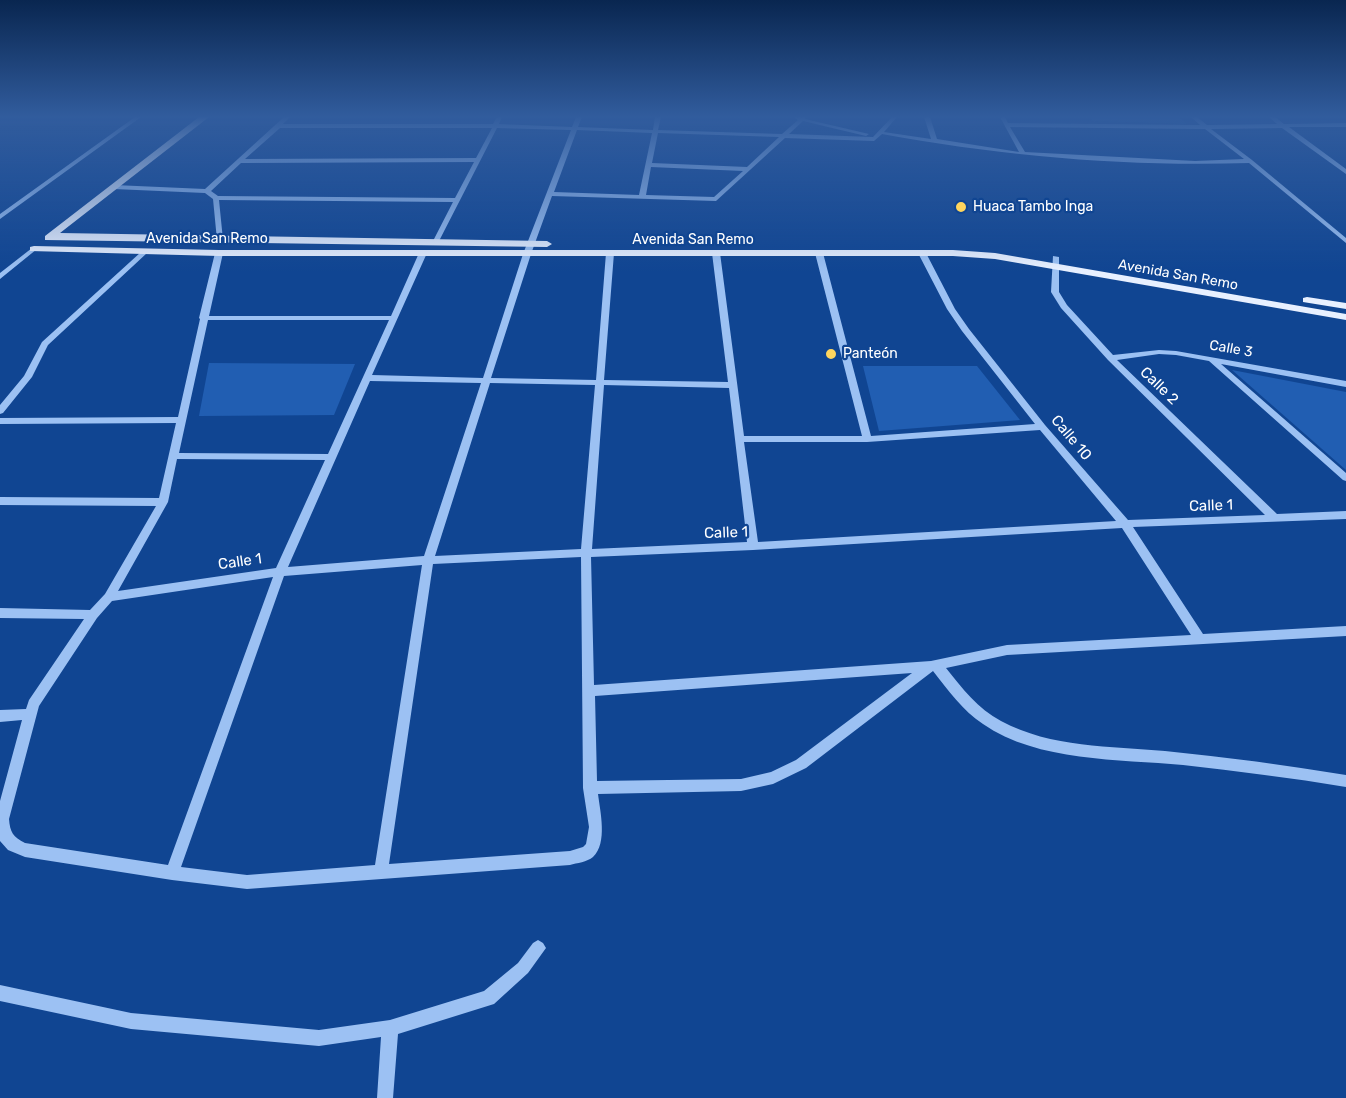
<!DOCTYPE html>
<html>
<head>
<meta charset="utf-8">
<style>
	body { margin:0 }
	canvas { display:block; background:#104592 }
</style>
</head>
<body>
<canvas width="1346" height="1098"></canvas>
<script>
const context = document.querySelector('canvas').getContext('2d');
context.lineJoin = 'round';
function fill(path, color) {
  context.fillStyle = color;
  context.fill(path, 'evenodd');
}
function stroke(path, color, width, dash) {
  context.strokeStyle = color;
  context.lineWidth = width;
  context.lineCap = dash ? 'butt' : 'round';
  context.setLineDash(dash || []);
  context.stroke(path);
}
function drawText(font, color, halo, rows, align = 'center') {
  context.font = font + ' Rubik,sans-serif';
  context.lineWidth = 4.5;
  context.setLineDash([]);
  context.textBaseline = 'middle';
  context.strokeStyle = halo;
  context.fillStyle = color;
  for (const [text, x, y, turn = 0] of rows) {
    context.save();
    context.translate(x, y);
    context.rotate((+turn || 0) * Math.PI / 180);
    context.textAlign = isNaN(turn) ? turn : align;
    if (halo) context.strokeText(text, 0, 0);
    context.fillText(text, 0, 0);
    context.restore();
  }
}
fill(new Path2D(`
	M1090,117H1179L1187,124L1092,121Z
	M209,363L355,364L334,415L199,416Z
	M863,366H977L1020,420L879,431Z
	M1232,370L1346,392V470Z`), '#215eb2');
fill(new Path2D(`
	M135,117H141L0,219V214Z
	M284,117H290L283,124H493L497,117H502L499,124L572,127L576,117H582L578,127L653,130L655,117H661L658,130L782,134L798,120L794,117H806L805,119L869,134L866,136L803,121L789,134L873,137L892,117H897L884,132L931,139L924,117H930L937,139L1019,152L1000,117H1005L1008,123L1200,125L1191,117H1197L1207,125L1277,124L1269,117H1275L1284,124L1346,123V127H1289L1346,169V174L1282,128L1211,129L1252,160L1346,238V243L1249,163C1126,167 1002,156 882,134L874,141L785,138L716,201L552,196L531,254L491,378L596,380L606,253L610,251L614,253L604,380L728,382L712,253L716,251L720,253L744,436H862L815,253L819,251L823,253L871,436L1035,424L962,331L947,309L918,253L922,251L926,253L955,309L969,329L1045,425L1128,520L1265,515L1108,360L1061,308L1051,292L1053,256L1059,257V292L1067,305L1113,355L1159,350L1176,351L1346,381V387L1221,364L1346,473V481L1343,480L1209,361L1176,355L1159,354L1117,360L1277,514L1346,511V519L1133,527L1203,634L1346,626V636L1007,655L946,668C962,688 978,709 1001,721C1051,748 1111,746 1165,751C1226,757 1286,765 1346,775V787C1292,778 1237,771 1183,765C1119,759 1038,762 983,724C963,711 948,690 933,671L806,768L773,784L741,791L598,794C600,811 608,843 593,857C587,862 577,863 570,865L247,889L172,880L25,857L8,850L0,841V801L22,720L0,722V710L26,709L29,700L84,619L0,618V608L90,610L105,594L156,506L0,505V497L159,498L176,423L0,424V418L178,417L200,319L199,318L215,253L219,251L223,253L209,316H391L419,253L425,252L427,253L372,375L483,378L523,254L571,130L497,128L439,241L436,243L433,241L453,202L219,200L223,240L220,242L217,240L213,199L205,193L114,189L111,187L114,185L205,189ZM1010,127L1205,129L1244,159L1195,161L1025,152ZM280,128H492L476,158L245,159ZM577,130L652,133L639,195L554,192ZM658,133L779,137L747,167L652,163ZM474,162L455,198L218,196L211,191L241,163ZM651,167L743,171L714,197L646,195ZM208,320H389L328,454L179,453ZM370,381L481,383L424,556L288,567ZM490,383L595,385L581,549L435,556ZM604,385L729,388L747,542L592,549ZM1040,430L1116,521L758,542L744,442H867ZM177,459L325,460L276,568L118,591L168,502ZM1122,528L1191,635L1007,645L931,661L594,685L591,557L753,550ZM581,557L583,788L589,827L586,844L583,847L570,851L389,864L433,564ZM422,565L375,865L247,875L181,867L284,576ZM273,577L168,865L25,843C13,837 10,832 9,819L39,706L97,618L112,601ZM912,673L796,760L771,772L741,779L597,781L595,696Z
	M32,248L37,249L0,279V273Z
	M141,252L147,253L48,345L32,377L3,413L0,414V405L24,376L42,342Z
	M538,940L543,943L546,948L528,973L494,1004L398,1034L393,1098H377L381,1037L319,1046L131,1029L0,1001V985L131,1013L319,1030L390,1020L484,991L518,963L533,943Z`), '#9cc1f3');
fill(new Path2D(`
	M199,117H209L60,233L547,241L552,244L547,247L45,240V236Z
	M34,246L219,250H953L995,253L1346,314V320L995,259L953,256H219L30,251V247Z
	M1307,297L1346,303V309L1303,302V298Z`), '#e8f0ff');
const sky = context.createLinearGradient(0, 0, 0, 271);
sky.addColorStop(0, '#092650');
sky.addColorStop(0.43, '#315c9d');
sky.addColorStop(1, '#315c9d00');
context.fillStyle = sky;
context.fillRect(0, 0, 1346, 271);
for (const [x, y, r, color] of [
	[961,207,6,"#ffd55e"],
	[831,354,6,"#ffd55e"]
]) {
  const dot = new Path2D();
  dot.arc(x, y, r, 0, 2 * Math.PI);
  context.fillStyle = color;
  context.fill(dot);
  stroke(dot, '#104592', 2);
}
drawText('14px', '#fff', '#104592', [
	["Huaca Tambo Inga",973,207],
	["Panteón",843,354]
], 'left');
drawText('14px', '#fff', '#104592', [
	["Avenida San Remo",207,239],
	["Avenida San Remo",693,240],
	["Avenida San Remo",1178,275,10],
	["Calle 3",1231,349,10]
]);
drawText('15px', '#fff', '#104592', [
	["Calle 2",1159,386,44],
	["Calle 10",1071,438,50],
	["Calle 1",1211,506,-2],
	["Calle 1",726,533,-2],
	["Calle 1",240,562,-8]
]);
</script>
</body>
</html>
